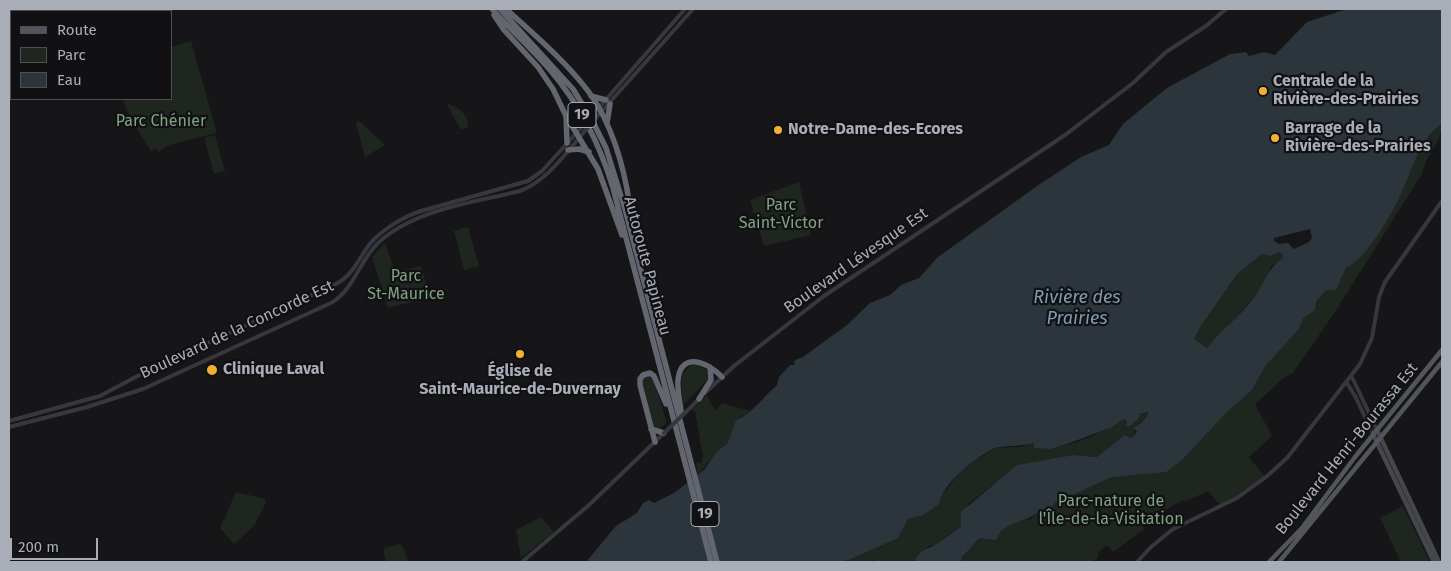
<!DOCTYPE html>
<html>
<head>
<meta charset="utf-8">
<style>
	body { margin:0 }
	#map { position:relative; width:1451px; height:571px; overflow:hidden; background:#161618; font-family:"Fira Sans",sans-serif }
	canvas { display:block }
	.frame { position:absolute; inset:0; border:10px solid #a8adb8; pointer-events:none }
	.legend { position:absolute; left:10px; top:10px; width:162px; height:90px; box-sizing:border-box; background:#111113; border:1px solid #4d4f55; margin:0; padding:6px 9px; list-style:none; font-size:15px; color:#a8adb8 }
	.legend li { display:flex; align-items:center; gap:10px; height:25px }
	.legend b { width:25px; border:1px solid #4d4f55 }
	.scale { position:absolute; left:10px; top:538px; width:88px; height:22px; box-sizing:border-box; border:2px solid #a8adb8; border-top:0; padding-left:6px; font-size:15px; line-height:18px; white-space:nowrap; color:#a8adb8; -webkit-text-stroke:4px #111113; paint-order:stroke }
</style>
</head>
<body>
<div id="map">
<canvas width="1451" height="571"></canvas>
<div class="frame"></div>
<ul class="legend">
<li><b style="height:6px;background:#53555c"></b>Route</li>
<li><b style="height:14px;background:#1e261f"></b>Parc</li>
<li><b style="height:14px;background:#2c353c"></b>Eau</li>
</ul>
<div class="scale">200 m</div>
</div>
<script>
const context = document.querySelector('canvas').getContext('2d');
context.lineJoin = 'round';
function fill(path, color) {
  context.fillStyle = color;
  context.fill(path, 'evenodd');
}
function stroke(path, color, width, dash) {
  context.strokeStyle = color;
  context.lineWidth = width;
  context.lineCap = dash ? 'butt' : 'round';
  context.setLineDash(dash || []);
  context.stroke(path);
}
function drawText(font, color, halo, rows, align = 'center') {
  context.font = font + ' "Fira Sans",sans-serif';
  context.lineWidth = 4.5;
  context.setLineDash([]);
  context.textBaseline = 'middle';
  context.strokeStyle = halo;
  context.fillStyle = color;
  for (const [text, x, y, turn = 0] of rows) {
    context.save();
    context.translate(x, y);
    context.rotate((+turn || 0) * Math.PI / 180);
    context.textAlign = isNaN(turn) ? turn : align;
    if (halo) context.strokeText(text, 0, 0);
    context.fillText(text, 0, 0);
    context.restore();
  }
}
fill(new Path2D(`
	M191,41L217,133L169,145L159,152L156,148L151,151L132,121L122,99H171V47Z
	M447,104C459,107 469,114 468,128L460,129Z
	M357,121H359L385,145L365,157L356,124Z
	M1442,124C1442,142 1426,154 1423,172L1335,312L1293,373L1285,377L1255,404L1272,436L1249,457L1265,477L1235,499L1220,505L1208,491L1185,502L1183,500L1141,524L1145,529L1113,552L1107,545L1098,553V558L1091,562H961L962,557L981,538L998,534L1011,523L1031,519L1038,511L1042,512L1055,503L1112,477L1171,468L1182,460L1237,401L1252,390L1266,365L1303,319L1315,310L1320,296L1326,290L1332,289L1341,279L1346,268C1364,259 1394,209 1403,190C1413,167 1420,138 1442,124Z
	M215,135L225,171L214,174L204,138Z
	M799,182L811,235L764,246L750,200Z
	M468,227L479,266L464,270L454,231Z
	M385,243L395,272L421,266L430,297L388,308L372,257Z
	M1280,252L1283,253V258L1270,268L1268,278L1252,300L1207,348L1194,339L1201,326L1237,274L1262,253L1270,256Z
	M696,364L707,370L708,379L684,405C682,390 676,368 696,364Z
	M645,376H649L653,379L667,423L659,429L653,426L642,382Z
	M707,395L715,411L722,403L750,411L736,420L727,444L719,449L697,476L696,463L702,462L703,457L695,411H691Z
	M1149,413L1135,428V435L1131,438L1127,435L1097,457L1073,455L1027,464L993,485L968,504L961,525L936,545L929,546L918,555L914,562H839L898,538L908,519L931,509L963,468L995,448L1019,447L1034,443V448C1060,452 1102,434 1124,419L1127,421L1126,424L1139,414Z
	M236,492L265,499L266,502L254,526L234,544L220,528Z
	M1403,506L1430,562H1401L1380,518Z
	M541,517L554,532L521,558L516,530Z
	M400,544L403,546L408,562H386L383,551L386,547Z`), '#1e261f');
fill(new Path2D(`
	M1347,9H1442V124C1419,139 1413,169 1402,192C1392,214 1367,258 1346,268L1336,290H1326L1317,301L1315,310L1303,319L1298,330L1266,365L1252,390L1227,412L1182,460L1166,472L1112,477L1055,503L1044,514L1038,512C1025,524 1004,520 996,540L980,538L962,557L961,562H914C922,546 927,551 938,543C946,538 953,532 961,526V512L1017,465L1073,455L1097,457L1125,435L1131,438L1135,435L1137,431L1133,428C1137,428 1148,417 1148,412L1139,414V418L1130,426H1126L1127,421L1124,419L1110,428L1067,444L1050,449L1034,448V443C1023,446 1002,446 995,448C976,457 943,482 939,504L923,515L908,519L898,538L848,560L839,562H586L616,526L637,513L643,503L649,500L654,503L674,493L704,470L717,451L727,444L736,420C752,414 764,396 777,385L779,377L790,365H794L795,360L803,357L847,325L870,303L890,295L901,285L919,278L938,257L1040,184L1081,157L1109,145L1123,124L1167,88L1230,54L1246,52L1249,56L1264,52L1275,55L1307,22ZM1310,229L1312,238L1309,242L1294,249L1288,243L1279,244L1274,241V238ZM1280,252L1283,254V258C1267,269 1265,283 1253,299C1240,316 1221,330 1207,348L1194,339L1201,326L1237,274L1262,254L1270,256Z`), '#2c353c');
stroke(new Path2D(`
	M875,562L881,559`), '#2c353c', 1);
stroke(new Path2D(`
	M595,112L685,9
	M593,121L693,9
	M1352,377L1377,430
	M1347,383L1355,396L1373,434
	M705,393L734,366L824,296L1065,135L1133,83L1166,52L1206,26L1226,9
	M691,407L700,398
	M9,421L100,396L145,372L336,284C353,275 358,260 369,245C380,231 404,216 421,211L528,181L542,171L582,127
	M9,427L87,407L143,389L331,303C354,290 359,261 378,243C415,209 472,203 520,191C547,181 566,153 584,132
	M522,562L589,505L664,433
	M1137,562L1151,547L1173,529L1237,498L1266,477L1287,458L1360,364L1372,338L1379,297L1385,282L1442,201`), '#37383d', 4);
stroke(new Path2D(`
	M1377,430L1439,562
	M1373,434L1434,562`), '#45474d', 4.5);
stroke(new Path2D(`
	M1269,562L1302,528L1355,457L1442,350
	M1279,562L1442,362`), '#53555c', 4.5);
stroke(new Path2D(`
	M492,9C511,30 532,49 550,70C580,105 600,144 613,188L711,562
	M500,9L573,89L592,120L606,148L625,209L717,562
	M506,9C535,35 579,73 598,106C618,141 628,185 632,224
	M494,15L504,30L538,67L553,89L566,116L598,169L622,235
	M591,96L606,100
	M566,116L567,143
	M607,123L610,104
	M568,150L579,149L589,152
	M699,399L711,380L710,367
	M681,411C680,401 677,390 678,380C681,350 709,363 722,377
	M651,429L664,433
	M655,442L640,385V379L643,375L650,373L654,376L666,404`), '#63666e', 5.5);
stroke(new Path2D(`
	M582,127L595,112
	M584,132L593,121
	M664,433L691,407`), '#37383d', 4);
for (const [x, y, r, color] of [
	[1263,91,5,"#f2b134"],
	[778,130,5,"#f2b134"],
	[1275,138,5,"#f2b134"],
	[520,354,5,"#f2b134"],
	[212,370,6,"#f2b134"]
]) {
  const dot = new Path2D();
  dot.arc(x, y, r, 0, 2 * Math.PI);
  context.fillStyle = color;
  context.fill(dot);
  stroke(dot, '#111113', 2);
}
for (const [x, y, w] of [
	[582,115,28],
	[705,514,28]
]) {
  const box = new Path2D();
  box.roundRect(x - w / 2, y - 12.5, w, 25, 4);
  context.fillStyle = '#111113';
  context.fill(box);
  stroke(box, '#a8adb8', 1);
}
drawText('bold 15px', '#a8adb8', null, [
	["19",582,115],
	["19",705,514]
]);
drawText('bold 16px', '#a8adb8', '#111113', [
	["Centrale de la",1273,82],
	["Rivière-des-Prairies",1273,100],
	["Barrage de la",1285,129],
	["Rivière-des-Prairies",1285,147],
	["Notre-Dame-des-Ecores",788,130],
	["Clinique Laval",223,370],
	["Église de",520,372,"center"],
	["Saint-Maurice-de-Duvernay",520,390,"center"]
], 'left');
drawText('16px', '#7fa381', '#111113', [
	["Parc Chénier",161,122],
	["Parc",781,206],
	["Saint-Victor",781,224],
	["Parc",406,277],
	["St-Maurice",406,295],
	["Parc-nature de",1111,502],
	["l'Île-de-la-Visitation",1111,520]
]);
drawText('16px', '#a8adb8', '#111113', [
	["Boulevard Lévesque Est",856,261,-35],
	["Autoroute Papineau",647,266,75],
	["Boulevard de la Concorde Est",237,330,-25],
	["Boulevard Henri-Bourassa Est",1347,449,-51]
]);
drawText('italic 18px', '#7f9bb3', '#111113', [
	["Rivière des",1077,298],
	["Prairies",1077,319]
]);
</script>
</body>
</html>
